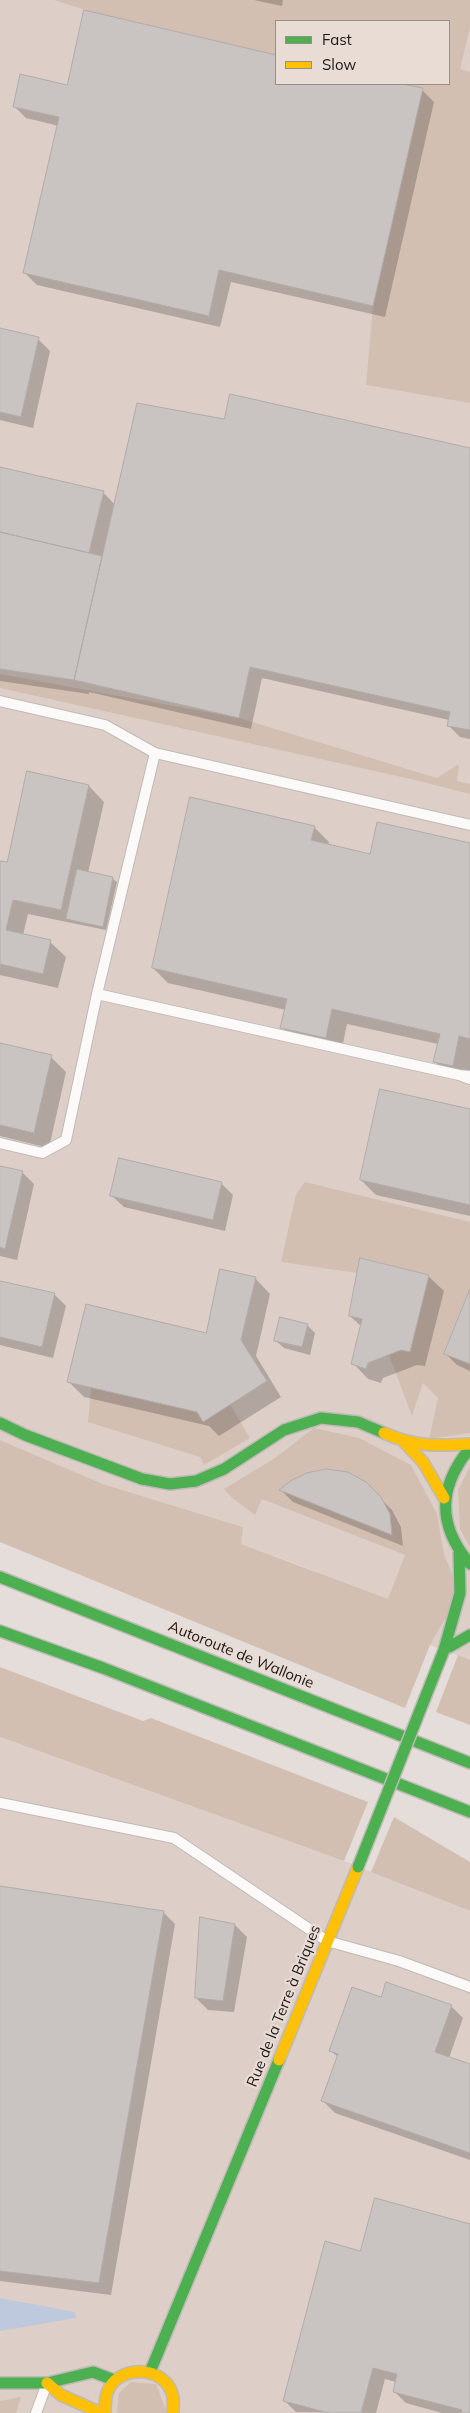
<!DOCTYPE html>
<html>
<head>
<meta charset="utf-8">
<style>
	body { margin:0 }
	#map { position:relative; width:470px; height:2413px; overflow:hidden; background:#e4ddd9; font-family:Mulish,sans-serif }
	canvas { display:block }
	.legend { position:absolute; left:275px; top:20px; width:175px; height:65px; box-sizing:border-box; background:#e8dcd4; border:1px solid #978e88; margin:0; padding:6px 9px; list-style:none; font-size:15px; color:#1d1816 }
	.legend li { display:flex; align-items:center; gap:10px; height:25px }
	.legend b { width:25px; border:1px solid #978e88 }
</style>
</head>
<body>
<div id="map">
<canvas width="470" height="2413"></canvas>
<ul class="legend">
<li><b style="height:6px;background:#4caf50"></b>Fast</li>
<li><b style="height:6px;background:#ffc107"></b>Slow</li>
</ul>
</div>
<script>
const context = document.querySelector('canvas').getContext('2d');
context.lineJoin = 'round';
function fill(path, color) {
  context.fillStyle = color;
  context.fill(path, 'evenodd');
}
function stroke(path, color, width, dash) {
  context.strokeStyle = color;
  context.lineWidth = width;
  context.lineCap = dash ? 'butt' : 'round';
  context.setLineDash(dash || []);
  context.stroke(path);
}
function drawText(font, color, halo, rows, align = 'center') {
  context.font = font + ' Mulish,sans-serif';
  context.lineWidth = 4.5;
  context.setLineDash([]);
  context.textBaseline = 'middle';
  context.strokeStyle = halo;
  context.fillStyle = color;
  for (const [text, x, y, turn = 0] of rows) {
    context.save();
    context.translate(x, y);
    context.rotate((+turn || 0) * Math.PI / 180);
    context.textAlign = isNaN(turn) ? turn : align;
    if (halo) context.strokeText(text, 0, 0);
    context.fillText(text, 0, 0);
    context.restore();
  }
}
fill(new Path2D(`
	M0,0H470V1660L430,1645L440,1627L302,1566L240,1544L243,1527L103,1484L0,1440ZM276,21H449V84H276Z
	M0,1737L344,1861L470,1911V2413H0Z`), '#ddcfc7');
fill(new Path2D(`
	M54,0H470V28L460,69L470,72V403L366,385L373,306L422,88L402,84H449V21H276V55L92,12Z
	M0,674L239,718L437,778L459,764L457,781L470,784V794L415,780L0,688Z
	M305,1182L470,1222V1289L444,1353L470,1364V1433L429,1439L438,1398L423,1383L412,1416L389,1355L401,1350L410,1351L429,1275L361,1258L357,1273L281,1262L296,1194Z
	M91,1388L197,1412L230,1404L250,1438L204,1465L200,1457L88,1422Z
	M314,1428L359,1438L411,1465L437,1514L444,1554L460,1593L430,1645L405,1708L0,1542V1440L103,1484L243,1527L241,1544L388,1599L405,1555L262,1499L255,1515L231,1497L224,1489L275,1458Z
	M470,1467V1547L460,1529L458,1490Z
	M458,1655L470,1660V1725L436,1712Z
	M0,1667L143,1721L151,1718L368,1802L344,1861L0,1737Z
	M394,1817L470,1862V1911L371,1872Z
	M131,2382L156,2384L167,2413H117L119,2393Z
	M21,2397L16,2413H0V2401Z`), '#d3bfb2');
fill(new Path2D(`
	M0,2298L75,2312L76,2318L0,2331Z`), '#bec9de');
fill(new Path2D(`
	M254,0H283L282,6Z
	M85,12L276,56V84H397L422,90L434,102L385,317L231,282L220,327L37,285L25,273L59,126L26,118L14,106L68,87Z
	M0,330L38,339L50,351L33,428L0,420Z
	M225,420L470,450V739L460,737L448,725L449,720L262,678L251,729L89,692V694L0,681V468L103,492L115,505Z
	M89,786L104,802L88,873L113,879L117,882L106,930L28,914L23,935L50,942L66,957L58,988L0,975V862L8,864Z
	M314,827L329,842L328,846L371,855L470,844V1071L450,1076L434,1061L438,1044L347,1024L341,1053L297,1043L282,1027L286,1010L168,983L153,968Z
	M0,1045L51,1057L66,1072L49,1148L0,1136Z
	M470,1110V1216L376,1195L361,1180Z
	M0,1167L22,1172L34,1184L17,1260L0,1256Z
	M221,1183L233,1195L225,1231L124,1207L112,1196Z
	M428,1276L444,1291L425,1366L417,1365L383,1378L381,1383L368,1379L353,1363L362,1327L350,1316Z
	M255,1278L270,1294L256,1356L281,1397L219,1436L209,1426L84,1397L69,1382L206,1334Z
	M0,1282L54,1294L66,1306L53,1358L0,1345Z
	M470,1292V1371L457,1365L445,1353Z
	M307,1325L315,1333L310,1355L284,1348L275,1340Z
	M365,1483L392,1510L401,1527L403,1546L293,1502L281,1490Z
	M0,1888L163,1912L175,1924L111,2295L0,2281Z
	M235,1925L247,1937L234,2012L208,2010L196,1998Z
	M381,1999L451,2006L463,2018L449,2058L470,2065V2160L335,2113L323,2101L338,2057L331,2051Z
	M470,2225V2413H442L406,2403L394,2391L396,2382L385,2379L376,2413L296,2412L284,2400L361,2252Z`), '#0003');
const building = new Path2D(`
	M84,10L276,55V84H402L423,88L373,306L219,270L209,316L23,273L59,117L13,107L20,74L67,85Z
	M0,328L39,337L21,417L0,412Z
	M230,394L470,448V730L447,726L450,712L250,667L239,718L74,680L137,403L224,419Z
	M0,467L104,491L89,553L0,532Z
	M0,532L102,556L74,680L0,669Z
	M27,771L89,785L61,910L13,900L6,930L51,940L43,974L0,964V861L7,862Z
	M190,797L315,826L311,840L370,854L377,822L470,843V1039L459,1036L453,1066L433,1062L440,1034L332,1009L326,1038L280,1028L287,999L152,968Z
	M77,869L113,877L103,927L66,919Z
	M0,1043L52,1055L34,1133L0,1125Z
	M380,1089L470,1109V1205L360,1180Z
	M119,1158L222,1182L213,1220L110,1196Z
	M0,1166L23,1171L5,1249L0,1247Z
	M360,1258L429,1275L410,1352L401,1350L368,1363L366,1369L351,1364L362,1319L349,1316Z
	M220,1269L256,1277L241,1340L267,1381L203,1422L197,1412L67,1382L86,1304L206,1333Z
	M0,1281L55,1293L42,1347L0,1337Z
	M470,1289V1364L444,1354Z
	M280,1317L308,1324L302,1347L274,1341Z
	M326,1469L348,1472L366,1482L381,1497L390,1514L392,1535L279,1490L292,1480L307,1473Z
	M0,1886L164,1911L99,2283L0,2271Z
	M200,1917L235,1924L223,2001L195,1998Z
	M386,1982L452,2005L435,2052L470,2064V2153L321,2101L338,2054L329,2051L352,1987L381,1997Z
	M375,2198L470,2224V2413H461L462,2410L393,2392L397,2374L373,2368L361,2413H329L283,2401L325,2241L360,2251Z`);
fill(building, '#c9c4c2');
stroke(building, '#b1aca9', 1);
const lane = new Path2D(`
	M0,701L105,725L155,753L470,825
	M97,994L459,1075
	M470,1076L459,1075L470,1079
	M0,1143L42,1153L66,1140L97,994L155,753
	M0,1803L174,1838L327,1941L399,1961L470,1987
	M36,2413L46,2386`);
const fast = new Path2D(`
	M0,1423L25,1435L142,1479L170,1484L196,1481L224,1469L284,1430L321,1418L358,1422L384,1433
	M470,1448C438,1487 437,1525 470,1564
	M0,1577L470,1763
	M0,1631L103,1668L470,1812
	M444,1650L460,1593L459,1553
	M444,1650L470,1635
	M150,2372L279,2060
	M0,2383H47L93,2372L114,2380`);
const slow = new Path2D(`
	M384,1433C415,1447 437,1446 470,1444
	M404,1442L423,1462L444,1498
	M279,2060L358,1867
	M47,2383L61,2395L101,2413
	M105,2413C105,2407 105,2399 107,2393C117,2363 167,2365 173,2397C174,2402 173,2408 173,2413`);
stroke(lane, '#bfbab6', 12);
stroke(fast, '#bfbab6', 14);
stroke(slow, '#bfbab6', 14);
stroke(lane, '#fbfaf9', 10);
stroke(fast, '#4caf50', 11);
stroke(slow, '#ffc107', 11);
const fastBridge = new Path2D(`
	M358,1867L444,1650`);
stroke(fastBridge, '#bfbab6', 14, []);
stroke(fastBridge, '#4caf50', 11);
drawText('15px', '#1d1816', '#e8dcd4', [
	["Autoroute de Wallonie",241,1655,22],
	["Rue de la Terre à Briques",284,2006,-68]
]);
</script>
</body>
</html>
